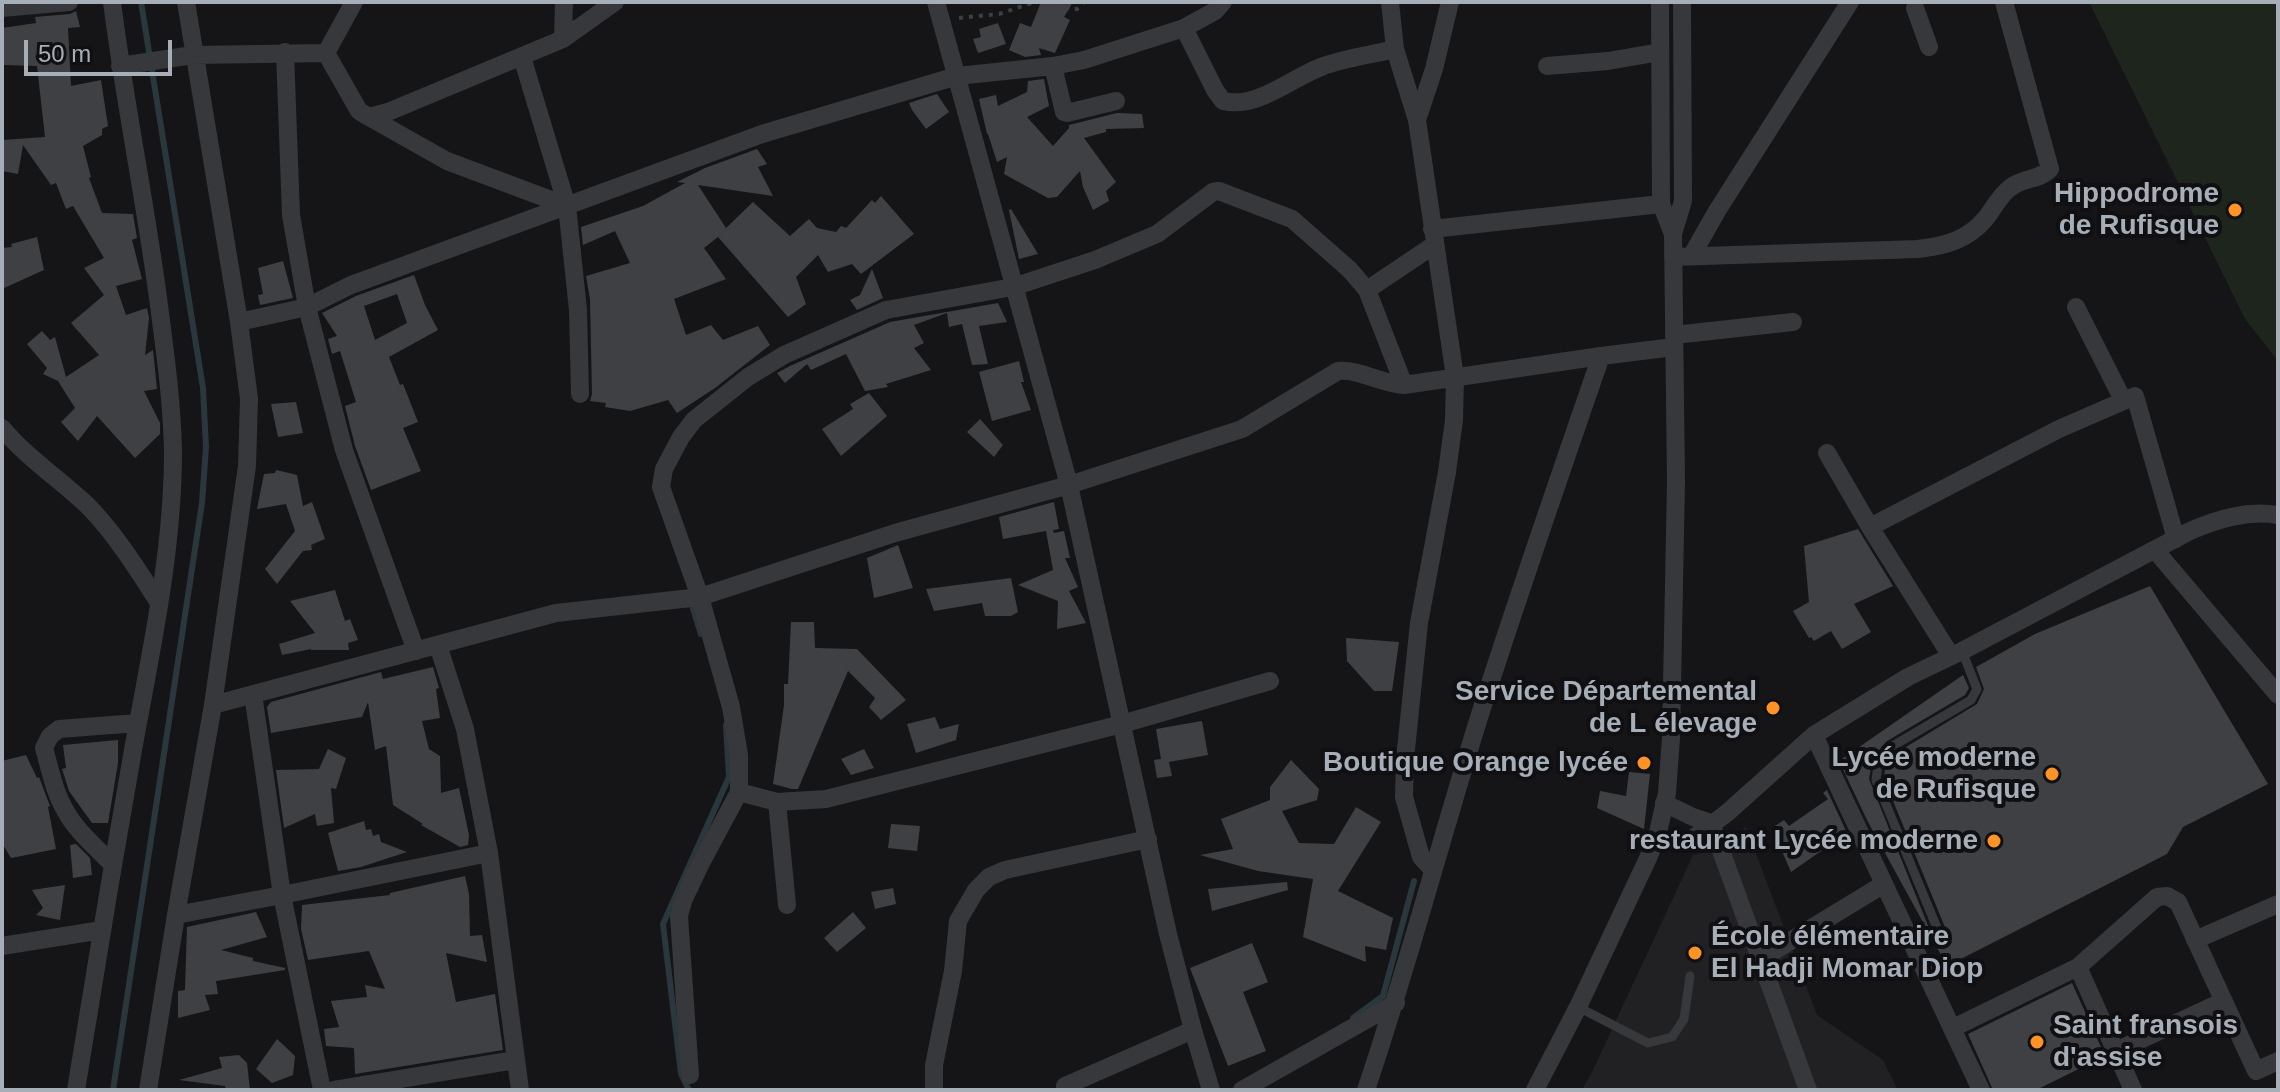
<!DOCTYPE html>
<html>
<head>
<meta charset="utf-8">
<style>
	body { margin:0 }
	#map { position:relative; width:2280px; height:1092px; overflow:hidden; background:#151517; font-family:Arial,sans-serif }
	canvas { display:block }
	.frame { position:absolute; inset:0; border:4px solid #a6aeb8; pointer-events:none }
	.scale { position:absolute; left:24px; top:40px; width:148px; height:36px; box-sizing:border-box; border:4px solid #a6aeb8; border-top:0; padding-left:10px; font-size:24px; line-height:28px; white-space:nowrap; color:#a6aeb8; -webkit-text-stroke:6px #101012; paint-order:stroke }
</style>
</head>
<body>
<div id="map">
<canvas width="2280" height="1092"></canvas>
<div class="frame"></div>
<div class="scale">50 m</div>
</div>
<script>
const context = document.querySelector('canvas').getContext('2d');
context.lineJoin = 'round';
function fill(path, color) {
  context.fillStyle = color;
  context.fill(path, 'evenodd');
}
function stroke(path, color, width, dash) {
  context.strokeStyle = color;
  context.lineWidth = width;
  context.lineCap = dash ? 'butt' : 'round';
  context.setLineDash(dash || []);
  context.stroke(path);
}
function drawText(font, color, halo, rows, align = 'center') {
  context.font = font + ' Arial,sans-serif';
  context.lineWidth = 8;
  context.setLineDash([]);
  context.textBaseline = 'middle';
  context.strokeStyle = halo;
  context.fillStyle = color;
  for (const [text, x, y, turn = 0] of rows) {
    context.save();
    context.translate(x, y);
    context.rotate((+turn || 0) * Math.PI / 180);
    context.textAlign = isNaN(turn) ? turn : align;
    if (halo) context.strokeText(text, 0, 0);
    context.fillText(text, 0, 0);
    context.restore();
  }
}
fill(new Path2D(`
	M1746,827L1817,1015L1883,1060L1898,1090H1582L1592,1072L1693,855L1710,851Z`), '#212124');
fill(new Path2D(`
	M2089,2H2278V361L2245,319Z`), '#1d251d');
stroke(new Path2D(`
	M690,599L701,634
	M1353,1018L1383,996L1414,881
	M113,1090L202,503L206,447L203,388L141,2
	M689,1090L681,1074L663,924L729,777L726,725`), '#2a373c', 6);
fill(new Path2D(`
	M1041,2H1073L1064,17L1070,20L1055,53L1039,48L1041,55L1025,57L1009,50L1020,23L1031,27Z
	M76,11L80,27L68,28L71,86L101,80L108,126L102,129V135L83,146L91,177L89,178L102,213L133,214L137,238L132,240L142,279L116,286L126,315L147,308L149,318L145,355L153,350L157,389L144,391L160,423V434L135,458L97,416L78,441L61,422L75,408L58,381L43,374L47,368L27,344L42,331L50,340L55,337L66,377L99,355L71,323L104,295L84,268L104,258L73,206L66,209L56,183L51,185L23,145L18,174L2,171V140L45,137L37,66L2,65V28L36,23L35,17L70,14Z
	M998,23L1006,44L978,53L973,39L981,37L979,29Z
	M1044,79L1049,106L1027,117L1053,146L1069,128V125L1117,113L1142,114L1144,128L1106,129V132L1084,138L1116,182L1106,191L1109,201L1093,210L1083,187L1080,171L1057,197L1048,198L1004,174L1007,157L997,162L988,134H987L979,99L996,95L998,106L1027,92L1028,81Z
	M937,94L949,112L926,129L912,110L909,103Z
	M757,149L767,164L758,167L773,196L698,185L726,228L753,202L790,236L809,219L817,228L836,232L841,226L846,228L872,200L875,203L881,196L914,234L861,274L852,264L828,272L818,255L796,277L806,304L788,317L718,237L704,248L726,279L674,299L686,335L711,325L723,340L758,326L770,345L715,388L677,413L668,400L630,411L605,407L606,403L590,401L592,394L590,299L586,276L630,263L615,231L583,245L581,227L643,206L685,183L677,182L705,168Z
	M1011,209L1038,254L1019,259L1009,210Z
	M37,237L44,270L2,289V248L12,247L11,244Z
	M283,261L293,298L260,305L258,295L263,294L258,268Z
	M872,269L883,298L857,310L850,300L860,295Z
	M414,275L425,305L438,330L389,357L400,385L403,384L418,422L403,428L421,471L371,490L355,446L345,406L356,402L340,351L332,354L328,339L337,336L322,313L356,296ZM397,294L407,323L375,340L364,306Z
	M998,303L1007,322L979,326L988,364L972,365L962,324L949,327L947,313L914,325L924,343L914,348L931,370L886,384L888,387L865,391L846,354L811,370L807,364L785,383L777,373L790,366L890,322Z
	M1019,361L1024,382H1021L1031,410L992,421L979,372Z
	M869,393L887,416L841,456L822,429L853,409L850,404Z
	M296,402L303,433L278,437L271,404Z
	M980,419L1003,445L994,457L967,432Z
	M276,470L297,475L303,506L312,502L325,539L311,545L312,550L303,551L277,584L265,569L295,531L286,504L257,509L264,474L275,473Z
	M1054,502L1059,529L1053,530L1054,533L1064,531L1070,558H1065L1078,587L1069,591L1086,623L1057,629L1058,601L1018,585L1053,570L1046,531L1003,539L999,517Z
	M1858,529L1893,586L1854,604L1871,632L1842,649L1831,631L1814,641L1811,637L1809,638L1793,611L1809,602L1804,546Z
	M898,545L913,588L874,598L867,558Z
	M1011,578L1018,612L1011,616H985L982,603L934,611L926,589Z
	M2150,586L2268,784L2183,827L2167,854L1947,966L1868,822L1839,761L1963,675L1969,688L1965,695L1887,741L1872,761L1869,779L1935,943L1940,947H1946L1949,942V937L1884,779L1885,768L1896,753L1977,704L1984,689L1976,667L2035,634Z
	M335,590L345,621L350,619L358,640L348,643L349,650H311V649L282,655L279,644L315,633L290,601Z
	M791,622H814L815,648L857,649L906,700L881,720L869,707L875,698L848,671L798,789H792L773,784L784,705V684H788Z
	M1346,638L1399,642L1392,691H1374L1347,661Z
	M433,667L439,688L436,689L440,718L422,721L429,749L440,756L441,793L459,788L469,835L468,845L460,847L421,825L423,824L393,805L386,746L375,750L368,702L362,717L271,733L267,707L271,702L381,672L383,679Z
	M935,717L940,729L959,724L956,740L916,753L907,724Z
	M1202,721L1208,755L1169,762L1172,776L1157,778L1154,760L1161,759L1156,729Z
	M118,740V763L108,823H92L69,791L62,769L66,768L63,745Z
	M328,749L346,758L336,789L331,788L334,823L317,826L315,814L284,828L276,770L319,769Z
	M864,749L874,768L851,775L841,759Z
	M26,755L37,778L39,777L50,806L48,807L56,849L11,858L2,843V761Z
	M1291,760L1319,789L1317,800L1282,811L1299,843L1334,844L1356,807L1381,822L1338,891L1393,918L1386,950L1365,946L1366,962L1303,937L1313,879L1258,871L1200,855L1233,849L1221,819L1270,800V787Z
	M1629,772L1650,774L1644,829L1597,808L1600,791L1626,796Z
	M1827,790L1847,833L1791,872L1772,828L1784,820L1789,826L1828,799L1823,793Z
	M364,821L366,830L371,829L373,836L379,834L381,842L407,852L361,867L338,871L328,833Z
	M891,824L920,826L917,851L888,848Z
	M76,844L90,858L92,875L73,878L70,845Z
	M465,876L469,894L470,936L482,935L487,962L446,953L456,1002L495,994L503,1050L355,1074L354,1048L326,1046L324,1029L339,1027L331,1001L367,997L365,985L385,989L369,951L308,960L301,929L302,905L390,895V893Z
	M1287,882L1288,890L1212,911L1208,889Z
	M65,885L60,920L36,915L43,908L32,890Z
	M893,888L896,904L875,909L871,892Z
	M256,912L267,937L221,950L253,958V961L285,968V970L216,981L218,994L205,995L210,1010L178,1018V991L185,990L187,927Z
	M853,912L866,928L837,952L824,938Z
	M1252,943L1268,982L1243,992L1266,1051L1228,1066L1190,968Z
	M2072,983L2105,1056L2036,1090H1993L1968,1034Z
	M277,1039L295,1056L293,1075L272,1083L256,1069Z
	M239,1055L247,1063L250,1090H226L225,1086L179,1080L222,1068L219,1057Z`), '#3f4044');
stroke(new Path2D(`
	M1057,2L1070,10L1077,9L1084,2
	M959,18L999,14L1034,2`), '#3c3f43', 4, [4, 6]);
stroke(new Path2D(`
	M1942,940L1876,780L1878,765L1891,747L1971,700L1977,689L1962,651
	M1578,1007L1648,1043L1672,1037L1684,1019L1690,976`), '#36383c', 9);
stroke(new Path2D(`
	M936,2L1069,485L1168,934L1193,1030L1211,1090
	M1390,2L1395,49
	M1660,2L1661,204L1673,234
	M2,8L69,2
	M1915,8L1929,47
	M1184,28L1215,90L1223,101C1257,109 1290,79 1321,67C1344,58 1371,55 1395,49L1417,120
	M563,39L564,2
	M285,52L291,215L307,307L344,450L416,651
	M326,53L354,2
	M522,57L567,206L578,310L580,394
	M120,66L193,55L326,53L359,111L369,117L388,112L563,39L615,2
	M1053,66L1064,112L1067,113L1116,101
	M1547,66L1608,61L1660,52
	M369,117L447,161L567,206
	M1432,229L1661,204
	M1692,255L1717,211L1850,2
	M1673,257L1918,249C1945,246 1968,240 1986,218C1994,208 2000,195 2010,188C2021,178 2040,180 2050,169L2004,2
	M1367,290L1434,245
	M2076,307L2123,400
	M239,322L307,307L351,285L762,134L957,76L1053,66L1084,60L1184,28L1215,11L1223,2
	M1674,335L1793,322
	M2,428C27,458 61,480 89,507C116,535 138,570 159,603
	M1827,453L1870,527L1951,656
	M1870,527L2059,429L2135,396L2176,539
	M2155,550L2278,695
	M438,645L465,729L489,853L520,1090
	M253,694L282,895L322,1090
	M213,705L556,613L700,597L895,533L1069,485L1242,429L1338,371C1360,369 1381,384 1404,385L1601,356L1674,347
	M1814,735L1981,1090
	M739,792L777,802L826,799L1122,724L1270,681
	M777,802L787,905
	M1664,803L1693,817L1711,823
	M1711,823L1808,1090
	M1656,839L1678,842L1692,839L1727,813L1814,735L1908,677L1962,651L2190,531C2218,519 2247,510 2278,515
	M112,864C96,847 76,831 65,810C54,791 50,769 44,748L50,736L59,729L138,723
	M1432,869L1421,857L1404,797L1405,759L1419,623L1447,472L1454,420L1455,377L1417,120L1434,69L1450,2
	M176,915L282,895L489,853
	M2195,940L2278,904
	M2,946L102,930
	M1759,960L1884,884
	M2078,967L2133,1090
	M1953,1028L2078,967L2157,897L2167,896L2178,902L2256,1071L2278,1061
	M2116,1051L2224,1001
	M690,1075L679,916L683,901L701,863L739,792V755L731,707L700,597L661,487L664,469L681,437L694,420L748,377L784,355L886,310L1013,287L1095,260L1157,234L1213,192L1219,191L1292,219L1350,270L1367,290L1404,385
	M1065,1086L1193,1030
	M76,1090C94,977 113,863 133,750C151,651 173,552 173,451C172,404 166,359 160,313C147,209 125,106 112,2
	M148,1090L176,915L213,705L247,466L249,399L239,322L186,2
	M334,1090L515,1060
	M934,1090V1065L953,971L958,921L976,890L989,877L1005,870L1148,839
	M1242,1090L1396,1003
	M1366,1090C1407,969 1439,846 1477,724C1516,601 1559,478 1601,356
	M1535,1090L1578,1007L1649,856L1658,832L1667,793L1671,738L1676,481L1673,234L1683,201L1682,2`), '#36383c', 18);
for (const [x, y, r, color] of [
	[2235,210,8,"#fd9226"],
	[1773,708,8,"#fd9226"],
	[1644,763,8,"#fd9226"],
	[2052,774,8,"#fd9226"],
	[1994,841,8,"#fd9226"],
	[1695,953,8,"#fd9226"],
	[2037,1042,8,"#fd9226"]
]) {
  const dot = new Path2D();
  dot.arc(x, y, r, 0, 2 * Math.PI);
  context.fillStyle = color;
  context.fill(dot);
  stroke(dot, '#101012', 3);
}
drawText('bold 28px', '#a6aeb8', '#101012', [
	["Hippodrome",2219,194],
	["de Rufisque",2219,226],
	["Service Départemental",1757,692],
	["de L élevage",1757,724],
	["Lycée moderne",2036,758],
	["de Rufisque",2036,790],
	["Boutique Orange lycée",1628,763],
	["restaurant Lycée moderne",1978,841],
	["École élémentaire",1711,937,"left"],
	["El Hadji Momar Diop",1711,969,"left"],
	["Saint fransois",2053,1026,"left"],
	["d'assise",2053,1058,"left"]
], 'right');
</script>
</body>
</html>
